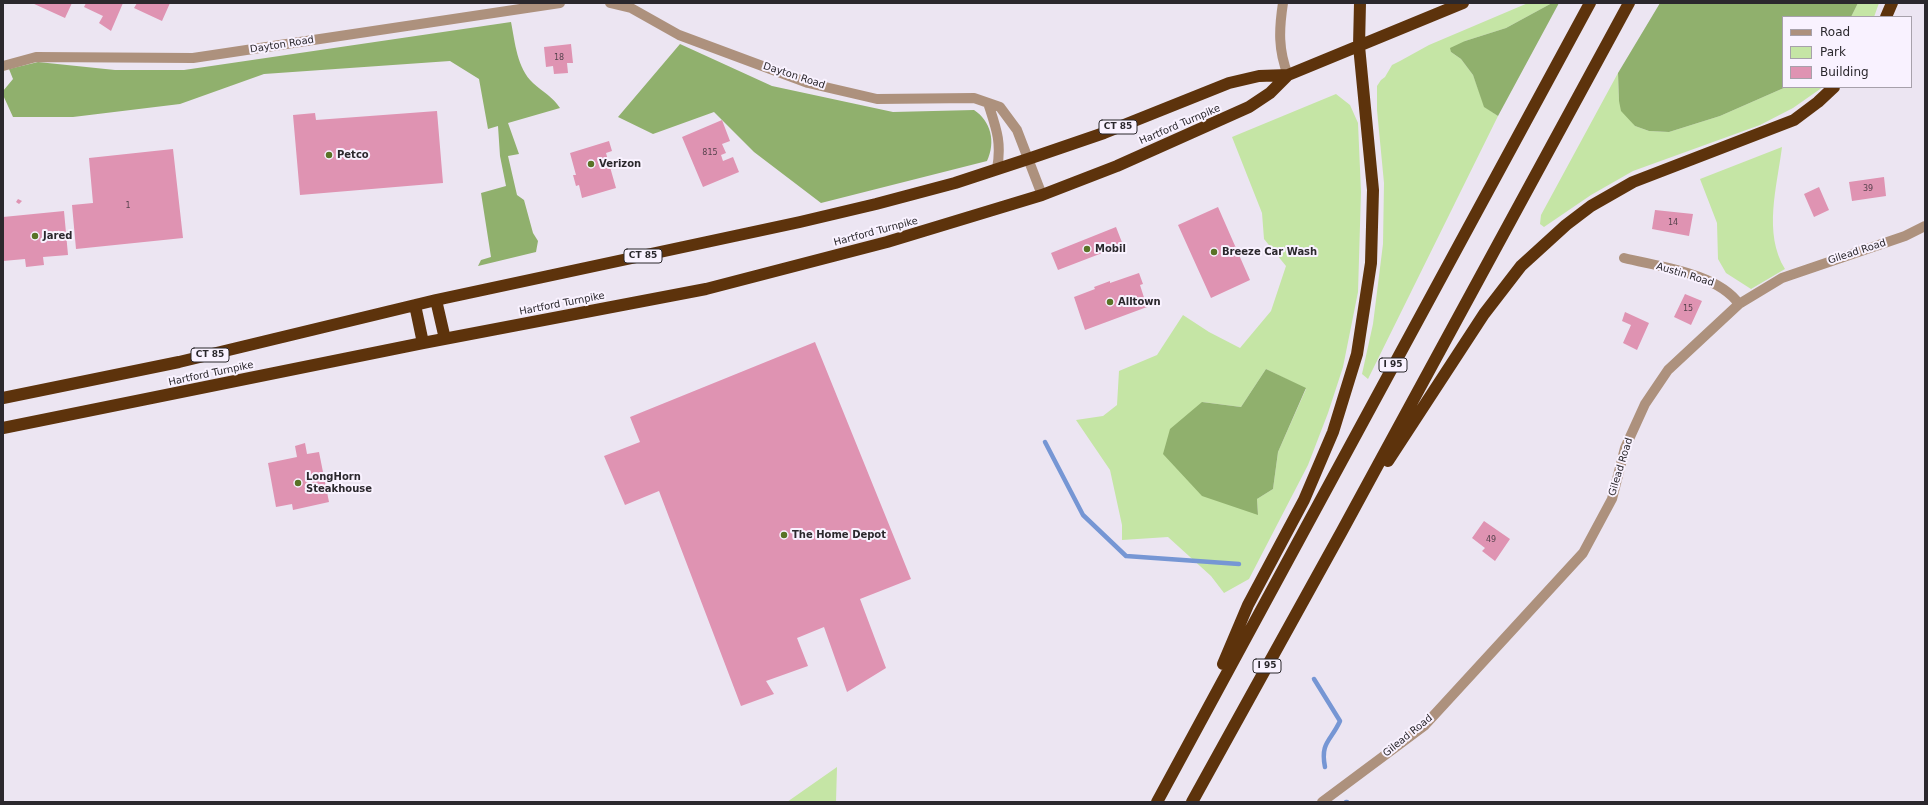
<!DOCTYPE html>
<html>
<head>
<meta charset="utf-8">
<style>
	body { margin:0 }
	#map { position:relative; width:1928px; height:805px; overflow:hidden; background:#ece5f2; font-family:"DejaVu Sans",sans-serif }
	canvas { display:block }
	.frame { position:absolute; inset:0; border:4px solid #2b282d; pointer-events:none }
	.legend { position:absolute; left:1782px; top:16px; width:130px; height:72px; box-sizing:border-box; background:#f9f2ff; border:1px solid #a7a1ab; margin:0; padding:5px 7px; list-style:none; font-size:12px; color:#2b282d }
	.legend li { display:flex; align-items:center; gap:8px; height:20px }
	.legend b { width:20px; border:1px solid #a7a1ab }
</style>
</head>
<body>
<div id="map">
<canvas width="1928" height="805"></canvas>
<div class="frame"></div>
<ul class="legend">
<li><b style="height:5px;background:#ad917d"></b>Road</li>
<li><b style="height:11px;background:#c5e5a5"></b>Park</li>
<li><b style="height:11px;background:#df93b2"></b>Building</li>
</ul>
</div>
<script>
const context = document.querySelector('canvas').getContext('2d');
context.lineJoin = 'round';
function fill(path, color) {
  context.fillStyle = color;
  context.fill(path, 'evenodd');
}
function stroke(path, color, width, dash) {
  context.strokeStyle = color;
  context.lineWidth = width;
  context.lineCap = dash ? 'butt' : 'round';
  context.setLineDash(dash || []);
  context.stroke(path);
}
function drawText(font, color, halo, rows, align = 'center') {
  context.font = font + ' "DejaVu Sans",sans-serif';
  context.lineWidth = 4;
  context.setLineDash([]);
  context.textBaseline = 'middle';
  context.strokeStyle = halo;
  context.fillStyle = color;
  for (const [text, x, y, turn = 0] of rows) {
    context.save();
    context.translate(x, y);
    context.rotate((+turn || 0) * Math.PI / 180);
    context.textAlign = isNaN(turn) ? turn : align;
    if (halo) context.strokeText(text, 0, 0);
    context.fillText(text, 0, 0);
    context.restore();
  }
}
fill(new Path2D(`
	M1528,3H1552L1506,28L1465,41L1451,52L1461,59L1473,75L1485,107L1498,116L1368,379L1362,374L1373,324L1383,244L1384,183L1377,110V86L1381,80L1385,77L1392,65L1400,61L1429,45Z
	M1858,3H1879L1874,17H1851Z
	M1618,73L1619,101L1635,126L1649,131L1669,132L1720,116L1786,87H1823L1793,108L1760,125L1633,171L1591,195L1544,227L1540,224L1541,215Z
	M1336,94L1350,105L1358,123L1361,192L1358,292L1343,367L1328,413L1308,465L1249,579L1224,593L1211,576L1168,537L1122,540V525L1110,470L1076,420L1103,416L1117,405L1119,371L1157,355L1183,315L1209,332L1240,348L1271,311L1286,266L1264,239L1262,213L1232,137ZM1266,369L1306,389L1278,452L1273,489L1257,499L1258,515L1202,402L1241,407Z
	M1782,147C1777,187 1763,233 1785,269L1751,289L1726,273L1718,259L1717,223L1700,179Z
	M837,767L836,802H787Z`), '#c5e5a5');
fill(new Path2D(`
	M1552,3H1559L1498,116L1484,107L1473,75L1461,59L1451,52L1450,48L1465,41L1506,28Z
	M1660,3H1858L1851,17H1783V87H1786L1720,116L1669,132L1649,131L1635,126L1621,111L1619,101L1618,73Z
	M511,22C515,42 517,68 533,83C543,92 553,97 560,108L508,123L519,154L508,156L517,195L524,200L533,233L538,241L536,252L478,266L481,260L491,257L481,193L506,186L500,156L498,126L488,129L479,79L450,61L264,74L180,104L73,117H13L3,95V91L13,79L9,69L38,62L115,70H184Z
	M680,44L772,86L893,112L974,110C991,121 996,142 987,161L821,203L754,152L714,112L653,134L618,117Z
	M1266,369L1306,388L1278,452L1273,489L1257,499L1258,515L1202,496L1163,454L1170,429L1202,402L1241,407Z`), '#90b06d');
stroke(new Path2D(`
	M1045,442L1083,515L1126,556L1239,564
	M1314,679L1340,721C1331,741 1320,742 1325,767
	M1346,802H1347`), '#7696d4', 4.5);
fill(new Path2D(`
	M32,3H72L65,18Z
	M86,3H123L111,31L99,23L103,16L84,7Z
	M137,3H170L162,21L134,8Z
	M571,44L573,63H567L568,73L554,74L553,66L546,67L544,47Z
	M437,111L443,183L300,195L293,115L315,113L316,120Z
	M722,120L730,141L722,144L726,153L721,155L723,161L733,157L739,172L703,187L682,137Z
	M609,141L612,151L606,153L616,188L582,198L579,185L576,186L573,175H576L570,153Z
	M173,149L183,238L76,249L72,205L93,203L89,158Z
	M1884,177L1886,196L1852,201L1849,182Z
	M1819,187L1829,210L1814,217L1804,194Z
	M18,199L22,201L19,204L16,202Z
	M1218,207L1250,280L1211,298L1178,225Z
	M1655,210L1693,214L1689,236L1652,229Z
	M64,211L68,255L43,257L44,265L26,267L25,259L3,261V217Z
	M1116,227L1123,245L1058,270L1051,253Z
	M1139,273L1143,284L1140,285L1147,307L1085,330L1074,297L1095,289L1094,287L1110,281V283Z
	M1685,294L1702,301L1691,325L1674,317Z
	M1625,312L1649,323L1637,350L1623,343L1631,325L1622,321Z
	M815,342L911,579L860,599L886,668L847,692L824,627L797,638L808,666L766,681L774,694L741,706L659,491L625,505L604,456L640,442L630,417Z
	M305,443L307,454L319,452L329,502L293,510L292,504L276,507L268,463L297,457L295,446Z
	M1484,521L1510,539L1495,561L1482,551L1485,548L1472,538Z`), '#df93b2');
stroke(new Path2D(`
	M610,3L631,8L679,35L808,83L877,99L974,98L1000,107L1017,130L1042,195
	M1283,3C1279,29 1278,50 1288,75
	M3,66L36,57L193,58L560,3
	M988,103C996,128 1002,142 997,169
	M1624,258C1660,267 1717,273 1739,304
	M1322,802L1424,726L1583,553L1612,499L1625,448L1645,404L1668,370L1739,304L1782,278L1905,236L1925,226`), '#ad917d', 10);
stroke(new Path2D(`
	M1886,17L1892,3
	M436,300L445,339
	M415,305L423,343
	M3,398L179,362L436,300L800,222L876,204L955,183L1028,159L1104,133L1229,83L1259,76L1288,75L1463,3
	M3,428L423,343L706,289L887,242L1042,195L1117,166L1249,107L1270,93L1288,75
	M1388,461L1484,314L1521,266L1566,225L1591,206L1633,182L1794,120L1818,102L1834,87
	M1223,664L1248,605L1304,500L1333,432L1357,354L1371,263L1373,190L1359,46L1360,3
	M1157,802L1590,3
	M1192,802L1342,531L1629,3`), '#5d330c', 12);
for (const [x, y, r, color] of [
	[329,155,4,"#597326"],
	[591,164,4,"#597326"],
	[35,236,4,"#597326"],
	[1087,249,4,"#597326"],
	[1214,252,4,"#597326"],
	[1110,302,4,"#597326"],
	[298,483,4,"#597326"],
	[784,535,4,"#597326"]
]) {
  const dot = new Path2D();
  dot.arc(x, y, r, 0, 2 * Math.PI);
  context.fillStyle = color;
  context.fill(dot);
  stroke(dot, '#f9f2ff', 1.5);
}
drawText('8px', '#58434e', null, [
	["18",559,58],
	["815",710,153],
	["39",1868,189],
	["1",128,206],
	["14",1673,223],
	["15",1688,309],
	["49",1491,540]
]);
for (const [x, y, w] of [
	[1118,127,38],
	[643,256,38],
	[210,355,38],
	[1393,365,28],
	[1267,666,28]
]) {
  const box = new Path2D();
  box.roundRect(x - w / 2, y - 7, w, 14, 3);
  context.fillStyle = '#f9f2ff';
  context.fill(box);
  stroke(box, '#2b282d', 1);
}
drawText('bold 9px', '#2b282d', null, [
	["CT 85",1118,127],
	["CT 85",643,256],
	["CT 85",210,355],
	["I 95",1393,365],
	["I 95",1267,666]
]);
drawText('10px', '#2b282d', '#f9f2ff', [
	["Dayton Road",282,45,-9],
	["Dayton Road",794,76,18],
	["Hartford Turnpike",1180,125,-23],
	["Hartford Turnpike",876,232,-15],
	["Gilead Road",1857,252,-18],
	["Austin Road",1685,275,17],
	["Hartford Turnpike",562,304,-11],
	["Hartford Turnpike",211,374,-12],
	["Gilead Road",1621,467,-73],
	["Gilead Road",1408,736,-39]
]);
drawText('bold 10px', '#2b282d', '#f9f2ff', [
	["Petco",337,155],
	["Verizon",599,164],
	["Jared",43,236],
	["Mobil",1095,249],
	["Breeze Car Wash",1222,252],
	["Alltown",1118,302],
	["LongHorn",306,477],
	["Steakhouse",306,489],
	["The Home Depot",792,535]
], 'left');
</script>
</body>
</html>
